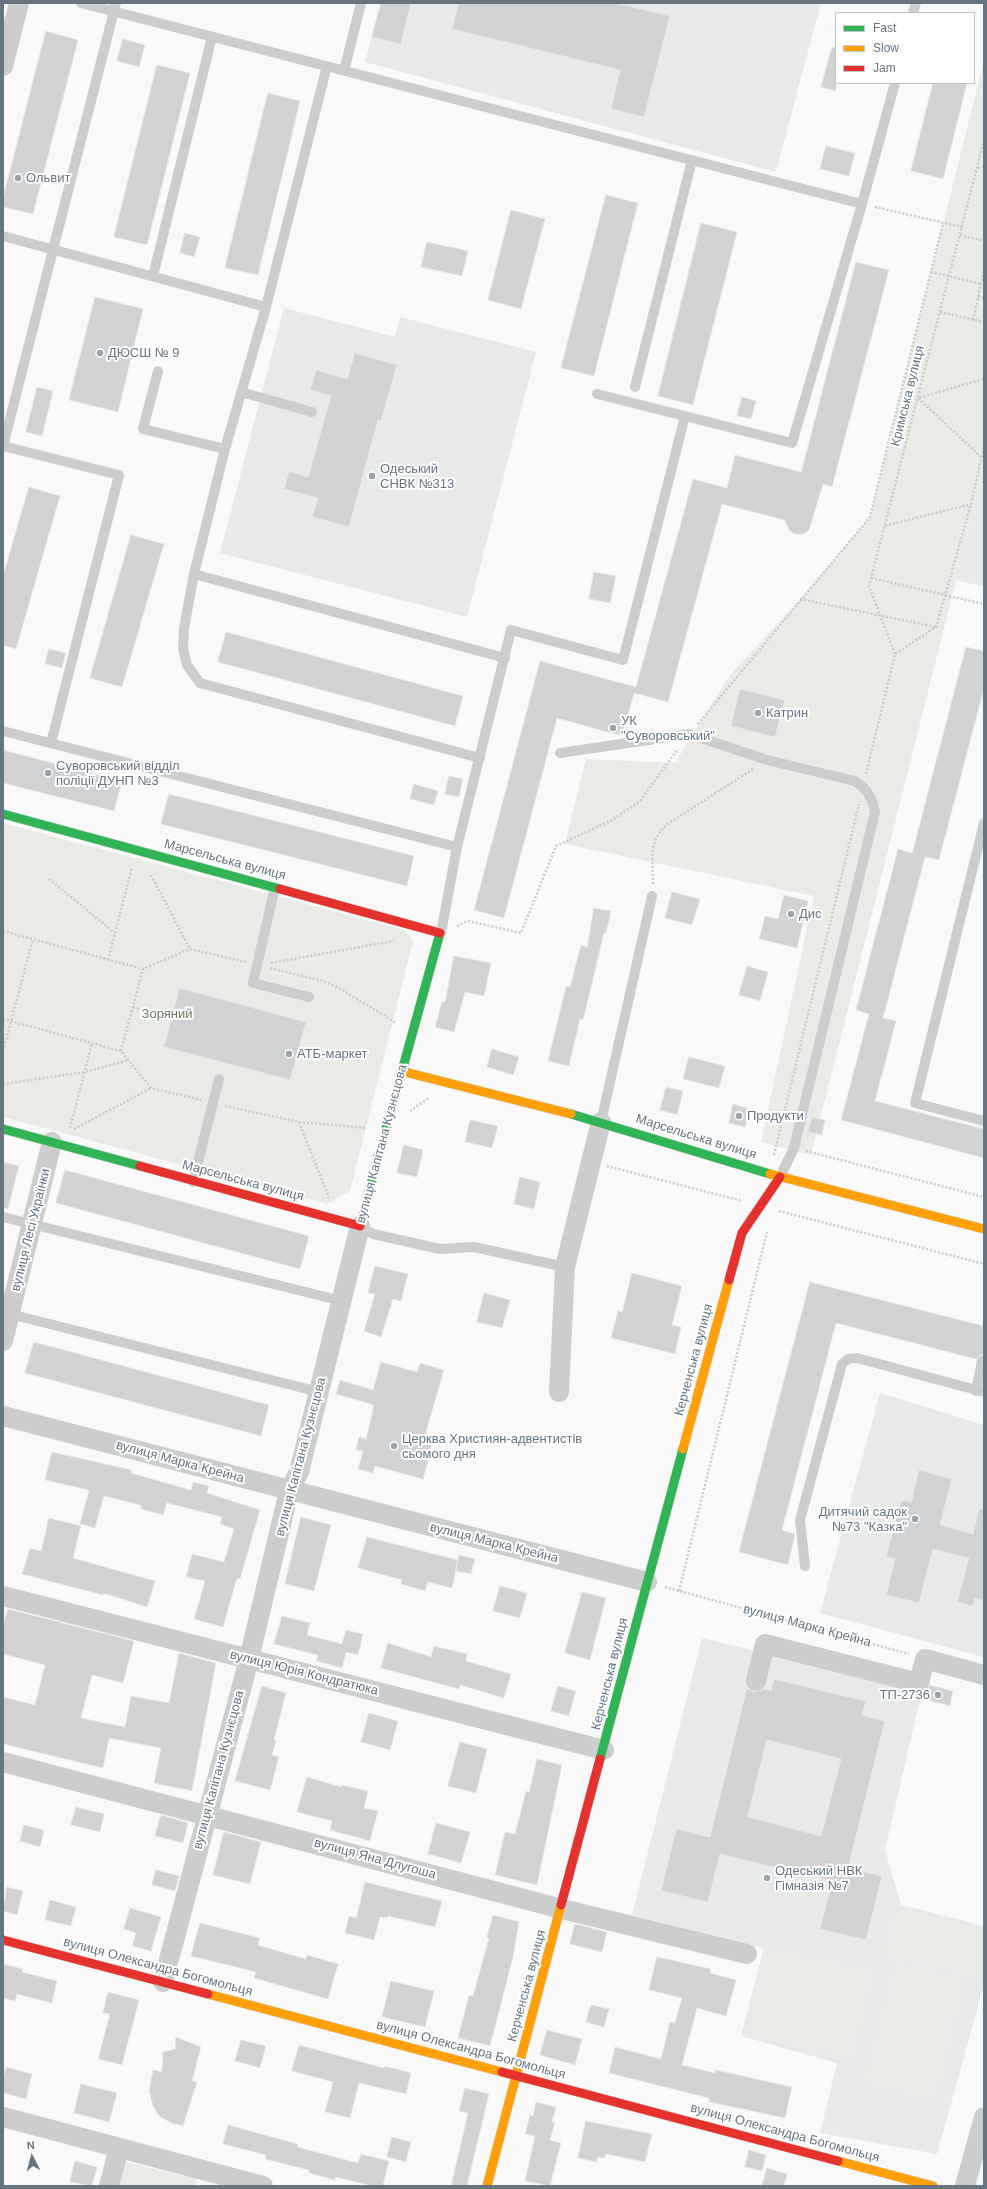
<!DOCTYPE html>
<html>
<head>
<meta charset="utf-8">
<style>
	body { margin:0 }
	#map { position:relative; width:987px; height:2189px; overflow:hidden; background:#f9f9f9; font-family:Arial,sans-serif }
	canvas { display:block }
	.frame { position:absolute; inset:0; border:4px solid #657582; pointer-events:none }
	.legend { position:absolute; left:835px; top:12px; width:140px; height:72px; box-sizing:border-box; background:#fff; border:1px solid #c1c8cd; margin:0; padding:5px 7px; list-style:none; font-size:12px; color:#657582 }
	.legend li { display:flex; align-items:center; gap:8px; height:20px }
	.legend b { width:20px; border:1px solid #c1c8cd }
	.north { position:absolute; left:12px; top:2137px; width:40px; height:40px; -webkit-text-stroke:3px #fff; paint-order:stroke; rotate:354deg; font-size:11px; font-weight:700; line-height:16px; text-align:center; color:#657582 }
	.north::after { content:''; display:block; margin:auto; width:14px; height:18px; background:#657582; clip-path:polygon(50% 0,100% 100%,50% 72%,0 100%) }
</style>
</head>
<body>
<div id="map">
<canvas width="987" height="2189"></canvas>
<div class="frame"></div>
<ul class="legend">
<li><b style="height:5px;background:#30b455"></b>Fast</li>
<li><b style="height:5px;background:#ff9f0a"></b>Slow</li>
<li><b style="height:5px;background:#e5322d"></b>Jam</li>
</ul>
<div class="north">N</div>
</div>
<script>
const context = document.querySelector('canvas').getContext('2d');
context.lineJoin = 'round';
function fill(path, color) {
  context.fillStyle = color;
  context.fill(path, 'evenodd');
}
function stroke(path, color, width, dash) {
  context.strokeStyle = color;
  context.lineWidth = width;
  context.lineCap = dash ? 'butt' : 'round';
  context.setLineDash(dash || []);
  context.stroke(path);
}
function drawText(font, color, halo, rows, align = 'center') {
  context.font = font + ' Arial,sans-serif';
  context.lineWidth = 4;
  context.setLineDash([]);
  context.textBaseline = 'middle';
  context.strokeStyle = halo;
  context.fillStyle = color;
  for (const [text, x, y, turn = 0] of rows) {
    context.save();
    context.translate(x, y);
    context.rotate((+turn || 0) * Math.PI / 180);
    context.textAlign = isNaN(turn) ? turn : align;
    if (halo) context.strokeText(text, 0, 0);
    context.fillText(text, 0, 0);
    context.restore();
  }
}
fill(new Path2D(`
	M381,3H821L776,172L365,62Z
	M284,308L395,337L400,317L536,352L467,617L220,553Z
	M984,470V587L956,580Z
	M880,1393L984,1425V1657L820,1613Z
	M702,1638L922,1691L885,1850L901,1905L984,1926V1985L937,2154L820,2133L837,2063L741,2036L764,1948L632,1915Z`), '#e8e9e9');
fill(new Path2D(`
	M984,60V470L811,1155L761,1142L814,896L565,844L586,759L675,763L730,675L800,599L870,517Z
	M3,823L404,930L413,941L350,1191L327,1204L3,1117Z
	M894,1908L984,1930V1950L977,1978L883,1956Z
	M768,1947L874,1973L852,2058L747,2032Z
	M895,1962L965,1979L935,2099L865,2082Z
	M122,2161L197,2179L196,2186H116Z`), '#e8ebe6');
const building = new Path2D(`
	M381,3H411L401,44L372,37Z
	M459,3H616L670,16L644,117L611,109L620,70L452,29Z
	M46,31L78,40L33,214L3,207V198Z
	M123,39L145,45L139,67L117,61Z
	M832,47H836V91L821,87Z
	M157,65L190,73L147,245L114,237Z
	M933,83H967L943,179L911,171Z
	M268,93L300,101L258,275L225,268Z
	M826,146L855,153L849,176L820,169Z
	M606,195L638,203L594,376L561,368Z
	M511,210L545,219L521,309L488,300Z
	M701,223L737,232L693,405L658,396Z
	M185,233L200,237L194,257L180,253Z
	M427,242L468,251L462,276L421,267Z
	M856,262L889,270L832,487L823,484L809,530L804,534H794L789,530L785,520L722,504L668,702L634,693L622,736L557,718L504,918L474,910L540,661L636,687L693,479L727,488L735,455L801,472Z
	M95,297L143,309L118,412L69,400Z
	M355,353L397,365L381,421L378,420L349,527L312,517L318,498L284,489L289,471L308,477L331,396L310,390L316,370L347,379Z
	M37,387L53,391L42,436L26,432Z
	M742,397L756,401L751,419L737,416Z
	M29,487L60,496L16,649L3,645V576Z
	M131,535L164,544L122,687L90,678Z
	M594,572L616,576L610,603L589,599Z
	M226,632L463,696L455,726L218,662Z
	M966,647L984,651V688L939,860L925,857L883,1018L896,1021L875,1101L984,1129V1158L841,1120L869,1014L856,1010L898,849L912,853Z
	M49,649L66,653L62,668L45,664Z
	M740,689L785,700L775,737L731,726Z
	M3,750L122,781L114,811L3,783Z
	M449,776L463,779L459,797L445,794Z
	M414,784L438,791L434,805L410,799Z
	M169,794L414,856L407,886L161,824Z
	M672,892L700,899L692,925L665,918Z
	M784,895L808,901L797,948L759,939L765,916L778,919Z
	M594,908L611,911L606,933H604L583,1020L580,1019L569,1066L548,1061L566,986L570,987L581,945L587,947Z
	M454,956L491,963L484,996L465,992L454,1032L435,1027L442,1002H445Z
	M747,966L768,972L760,1001L739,995Z
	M180,988L306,1022L290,1080L164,1047Z
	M492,1049L519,1057L513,1075L487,1067Z
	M689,1057L725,1066L719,1088L683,1079Z
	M666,1087L683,1091L677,1115L660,1110Z
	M733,1104L750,1109L745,1127L729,1123Z
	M812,1117L825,1120L822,1135L808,1132Z
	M470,1120L498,1126L492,1148L465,1142Z
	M404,1145L423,1150L417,1177L397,1173Z
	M3,1162L19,1166L8,1209L3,1208Z
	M65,1170L309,1236L300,1269L56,1203Z
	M520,1177L540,1182L534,1209L514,1204Z
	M375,1266L408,1274L401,1301L393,1299L381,1337L364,1331L375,1294L368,1293Z
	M632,1273L682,1286L672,1325L681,1327L675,1354L611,1338L618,1311L622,1312Z
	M810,1282L984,1326V1355H980L976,1359L836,1323L782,1530L795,1534L788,1565L739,1552Z
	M484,1293L510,1300L502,1328L477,1322Z
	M34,1342L269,1405L261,1436L25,1373Z
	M381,1362L417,1372L420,1363L444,1370L424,1439L433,1441L423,1479L375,1466L373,1473L358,1469L363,1451L356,1450L359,1437L366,1439L374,1405L336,1394L340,1380L373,1390Z
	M52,1452L132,1470L131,1473L191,1490L193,1482L209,1486L207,1493L260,1510L240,1579L237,1578L223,1627L194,1619L205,1581L186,1577L192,1554L224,1562L234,1529L220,1524L222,1517L167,1503L163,1515L141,1509V1505L104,1496L95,1528L80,1524L89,1490L45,1480Z
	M919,1470L952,1479L940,1525L973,1534L979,1509H984V1601L975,1598L973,1606L957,1602L969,1558L933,1549L919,1603L886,1595L895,1559L886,1557L901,1500L911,1502Z
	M301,1517L331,1525L314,1591L285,1584Z
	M49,1518L81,1526L73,1558L155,1581L147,1607L103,1593V1595L22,1574L30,1548L41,1551Z
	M367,1537L458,1560L452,1588L428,1582L425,1591L401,1584L402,1580L358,1568Z
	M459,1555L475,1559L471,1574L456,1571Z
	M500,1586L527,1593L520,1618L493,1611Z
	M582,1592L606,1598L590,1660L565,1653Z
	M8,1609L134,1641L123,1683L92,1675L81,1718L125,1727L131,1696L169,1703L179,1653L216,1663L192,1791L154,1783L161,1748L109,1738L103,1768L3,1744V1697L35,1705L45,1665L3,1654V1627Z
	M282,1616L310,1623L307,1635L342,1644L346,1630L363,1634L358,1655L346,1652L342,1668L316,1661L318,1655L274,1644Z
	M388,1643L431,1657L434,1646L467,1654L466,1661L511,1674L504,1698L460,1685L459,1689L381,1668Z
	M774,1679L866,1701L862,1715L885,1721L848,1868L882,1876L866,1940L820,1929L832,1881L720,1854L708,1902L661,1891L676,1829L710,1837L747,1688L754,1692L764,1689L771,1691ZM767,1740L841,1759L821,1836L748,1817Z
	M930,1685L953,1691L950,1706L923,1699L925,1693Z
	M262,1686L286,1693L274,1740L276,1741L272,1755L279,1757L270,1790L235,1781Z
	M558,1686L576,1691L569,1716L551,1711Z
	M369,1713L398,1721L390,1750L361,1742Z
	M460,1742L487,1749L476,1793L448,1786Z
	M537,1759L562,1765L537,1885L495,1875L505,1832L515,1834L526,1791L529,1792Z
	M307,1777L341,1787L342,1785L368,1791L364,1808L378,1811L370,1841L330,1830L332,1821L297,1812Z
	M76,1807L104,1814L100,1832L71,1825Z
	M161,1815L188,1823L183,1843L155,1836Z
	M436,1823L470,1832L461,1863L428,1854Z
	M24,1825L44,1830L40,1847L20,1841Z
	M224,1832L261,1842L250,1884L213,1875Z
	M156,1870L179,1876L175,1891L152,1885Z
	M365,1882L442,1901L435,1927L388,1916L387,1918L380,1917L374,1940L345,1933L349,1916L356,1918Z
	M7,1887L23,1891L17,1915L3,1911Z
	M50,1900L76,1907L71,1926L45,1920Z
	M130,1908L161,1917L151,1951L132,1946L136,1933L124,1929Z
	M493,1915L519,1922L513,1957L490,2046L458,2038L469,1995L473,1996L489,1938H487Z
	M200,1923L260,1938L258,1945L306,1959L307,1955L338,1964L328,1999L254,1978L256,1972L191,1956Z
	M575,1924L607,1932L602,1952L570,1944Z
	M657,1957L711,1969L710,1973L736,1980L726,2016L697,2008L682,2065L715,2073L716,2070L792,2087L785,2118L709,2102V2098L609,2073L615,2047L661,2059L670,2022L675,2023L682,1998L649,1990Z
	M3,1964L23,1969L22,1972L57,1981L52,2003L17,1994L15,2001L3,1998Z
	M391,1981L434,1991L425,2027L382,2017Z
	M108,1992L139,2000L122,2065L98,2059L110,2014L103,2013Z
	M591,2005L609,2009L604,2027L586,2022Z
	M547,2030L582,2039L575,2065L540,2055Z
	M176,2037L201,2047L192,2081L197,2082L183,2126L172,2123L160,2117L153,2106L149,2091L153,2070L162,2072L163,2052L175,2049Z
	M241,2040L266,2046L260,2068L235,2061Z
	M299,2045L384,2068L385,2066L411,2073L406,2094L359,2083L350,2118L325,2112L333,2082L292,2071Z
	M6,2067L32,2074L26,2099L3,2093V2078Z
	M81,2084L117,2093L109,2122L74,2113Z
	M465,2088L489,2094L467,2186H451L468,2113L459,2111Z
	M536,2102L556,2107L552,2122H555L550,2140L561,2143L550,2186L525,2181L535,2136L525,2134L530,2115L533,2116Z
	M586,2121L652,2134L645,2162L606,2154L605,2158L598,2157L596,2162L578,2158Z
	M228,2125L298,2144L297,2147L358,2163L361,2154L389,2161L383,2186H372L335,2177V2180L309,2173V2170L265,2159L266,2155L223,2144Z
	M392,2137L411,2142L406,2162L387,2157Z
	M749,2150L766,2155L762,2171L745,2167Z
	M75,2161L97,2167L92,2186L70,2182Z
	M767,2168L787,2174L784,2186H762Z`);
fill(building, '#d0d2d3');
stroke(building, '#e8e8e8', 1);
const fast = new Path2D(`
	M3,814L280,889
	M571,1114L770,1174
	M3,1129L140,1166
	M369,1191L440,933
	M600,1759L683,1449`);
const slow = new Path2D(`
	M401,1071L571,1114
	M770,1174L984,1229
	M683,1449L729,1280
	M208,1994L502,2072
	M838,2161L933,2186
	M487,2186L561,1905`);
const jam = new Path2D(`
	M280,889L440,933
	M140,1166L360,1226L369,1191
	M729,1280L742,1233L780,1177
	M561,1905L600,1759
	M3,1940L208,1994
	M502,2072L838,2161`);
stroke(fast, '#d6d7d8', 10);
stroke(slow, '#d6d7d8', 10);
stroke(jam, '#d6d7d8', 10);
stroke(new Path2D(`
	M978,168L984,166
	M875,207L962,227
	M960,235L984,241
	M931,272L981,284
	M978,296L984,298
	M940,312L984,322
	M973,320L984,270
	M981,457L918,398L984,379
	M885,526L971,504
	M871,578L984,604
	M800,599L936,627
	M895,654L869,586L984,140
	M698,724L870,517L943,223
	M866,774L895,654L936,627L971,504L984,447
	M151,875L190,949
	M49,879L115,933
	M653,884C653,860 648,843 666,825L753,769
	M457,926L468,921L521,933L556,846L612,820L640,801L678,749
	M3,931L143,969L190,949L246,962
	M108,960L132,867
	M271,963L394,941
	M270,968L323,981L341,989L396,1023
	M133,1007L172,1018
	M3,1019L121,1051L151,1088L201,1100
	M3,1051L33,939
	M121,1051L143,969
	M3,1084L85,1072L129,1060
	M225,1106L299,1122L329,1198
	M410,1111L429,1098
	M299,1122L366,1128
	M70,1128L92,1043
	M74,1129L151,1088
	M806,1151L984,1197
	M774,1155L859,804
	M607,1166L742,1201
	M779,1211L984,1264
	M665,1587L909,1654
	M679,1591L767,1232`), '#cacbcc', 2.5, [2, 2]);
stroke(new Path2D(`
	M81,3L862,204
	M913,13L916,3
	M327,66L266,307L225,449L194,574L184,628L183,648L187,665L200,683L480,758
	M344,71L361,3
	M3,236L266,307
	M153,276L212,37
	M158,371L143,429L225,449
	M635,387L692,160
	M241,392L312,412
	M597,394L792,443L862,204L895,83
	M3,446L116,3
	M3,446L119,475L51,743
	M194,574L505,658
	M3,731L457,847
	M560,753L689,734L767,760L855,781C867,789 872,797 875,812L794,1148L780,1177
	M984,823L915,1103L984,1121
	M275,887L253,983L309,997
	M441,933L457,847L511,630L623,660L685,416
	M601,1122L652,896
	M193,1182L219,1079
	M3,1217L342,1301
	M360,1226L373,1234L440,1249L474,1247L565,1267
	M10,1314L319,1392
	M976,1391L982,1361
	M805,1566L800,1520L842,1364L848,1359L857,1358L984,1392`), '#cccece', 10);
stroke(new Path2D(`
	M3,66L19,3
	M3,1341L52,1142
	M559,1392L565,1267L601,1122
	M3,1416L647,1582
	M3,1596L604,1750
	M756,1681L765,1644L919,1683L925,1659L984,1675
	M3,1762L562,1909L747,1954
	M163,1982L249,1659L289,1491L299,1472L360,1226
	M3,2117L263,2186
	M109,2186L119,2148
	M965,2186L984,2117`), '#cccece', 20);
stroke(fast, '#30b455', 9);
stroke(slow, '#ff9f0a', 9);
stroke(jam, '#e5322d', 9);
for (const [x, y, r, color] of [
	[18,178,4,"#99a3ac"],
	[100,353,4,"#99a3ac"],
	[372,476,4,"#99a3ac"],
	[758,713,4,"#99a3ac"],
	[613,728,4,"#99a3ac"],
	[48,773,4,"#99a3ac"],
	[791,914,4,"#99a3ac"],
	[289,1054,4,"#99a3ac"],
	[739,1116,4,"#99a3ac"],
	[394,1446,4,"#99a3ac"],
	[915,1519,4,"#99a3ac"],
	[938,1695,4,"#99a3ac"],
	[767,1878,4,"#99a3ac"]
]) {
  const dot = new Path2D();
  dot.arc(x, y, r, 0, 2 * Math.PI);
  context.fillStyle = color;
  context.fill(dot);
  stroke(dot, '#fff', 1.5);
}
drawText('13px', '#657582', '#fff', [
	["Ольвит",26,178],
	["ДЮСШ № 9",108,353],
	["Одеський",380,469],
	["СНВК №313",380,484],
	["Катрин",766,713],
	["УК",621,721],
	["\"Суворовський\"",621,736],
	["Суворовський відділ",56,766],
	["поліції ДУНП №3",56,781],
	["Дис",799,914],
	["АТБ-маркет",297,1054],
	["Продукти",747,1116],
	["Церква Християн-адвентистів",402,1439],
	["сьомого дня",402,1454],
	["Дитячий садок",907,1512,"right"],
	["№73 \"Казка\"",907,1527,"right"],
	["ТП-2736",930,1695,"right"],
	["Одеський НВК",775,1871],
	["Гімназія №7",775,1886]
], 'left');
drawText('13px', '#657582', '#fff', [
	["Кримська вулиця",908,396,-76],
	["Марсельська вулиця",225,860,15],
	["Марсельська вулиця",696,1137,17],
	["вулиця Капітана Кузнєцова",382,1144,-75],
	["Марсельська вулиця",243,1181,15],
	["вулиця Лесі Українки",31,1230,-76],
	["Керченська вулиця",694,1360,-75],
	["вулиця Капітана Кузнєцова",301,1457,-75],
	["вулиця Марка Крейна",180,1462,15],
	["вулиця Марка Крейна",494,1543,14],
	["вулиця Марка Крейна",807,1626,15],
	["вулиця Юрія Кондратюка",304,1673,14],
	["Керченська вулиця",610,1674,-76],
	["вулиця Капітана Кузнєцова",219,1770,-75],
	["вулиця Яна Длугоша",375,1859,15],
	["вулиця Олександра Богомольця",158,1967,15],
	["Керченська вулиця",527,1986,-75],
	["вулиця Олександра Богомольця",471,2050,15],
	["вулиця Олександра Богомольця",785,2133,15]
]);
drawText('13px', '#687a64', '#fff', [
	["Зоряний",167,1014]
]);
</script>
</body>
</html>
